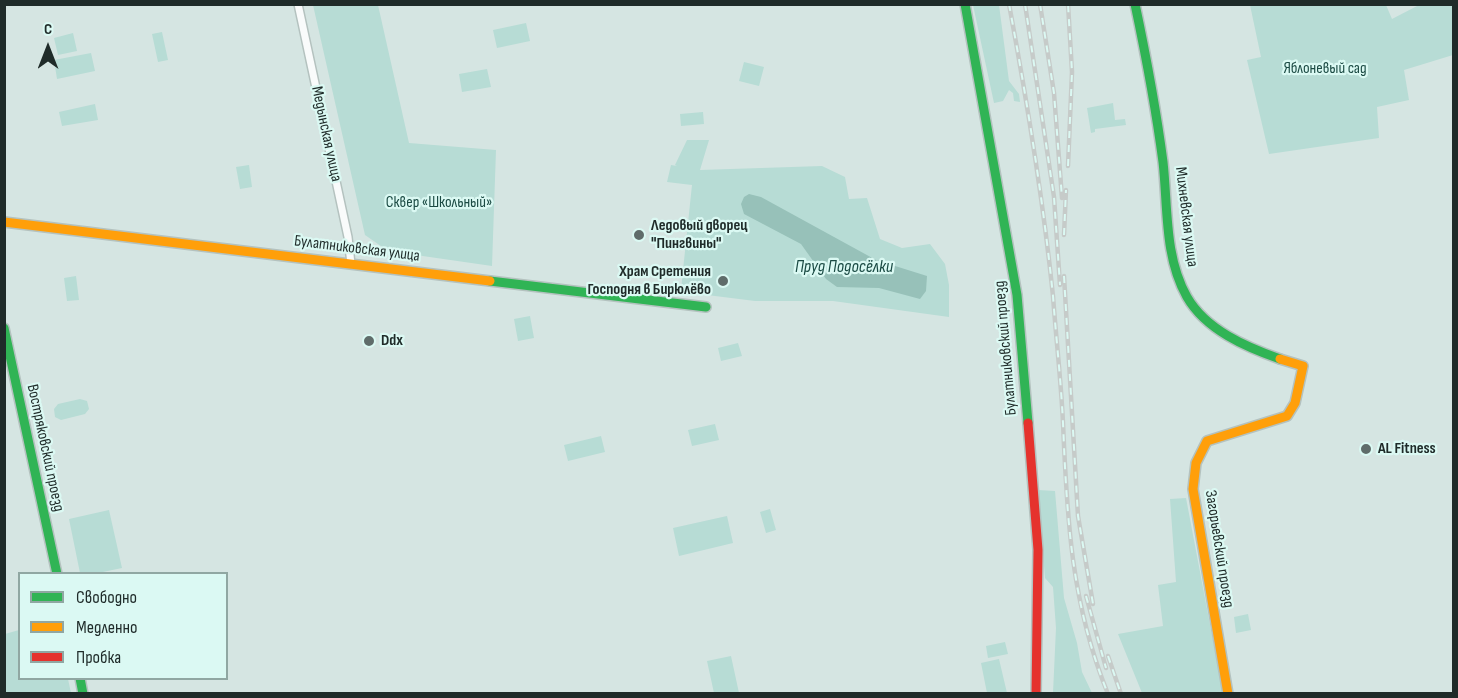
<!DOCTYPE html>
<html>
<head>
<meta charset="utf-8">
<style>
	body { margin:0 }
	#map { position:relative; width:1458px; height:698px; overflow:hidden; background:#d5e5e2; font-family:"Sofia Sans Condensed",sans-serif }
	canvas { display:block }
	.frame { position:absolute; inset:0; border:6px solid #1f2b29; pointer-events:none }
	.legend { position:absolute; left:18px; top:572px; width:210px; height:108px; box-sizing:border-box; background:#dbf9f3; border:2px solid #90a7a2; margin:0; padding:8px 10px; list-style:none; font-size:18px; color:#1f2b29 }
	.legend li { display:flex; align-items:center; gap:12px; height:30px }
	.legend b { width:30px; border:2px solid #90a7a2 }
	.north { position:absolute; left:18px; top:18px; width:60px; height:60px; -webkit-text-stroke:4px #dbf9f3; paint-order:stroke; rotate:0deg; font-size:16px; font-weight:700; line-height:24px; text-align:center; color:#1f2b29 }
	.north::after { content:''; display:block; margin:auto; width:21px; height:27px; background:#1f2b29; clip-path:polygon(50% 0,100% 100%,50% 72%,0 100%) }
</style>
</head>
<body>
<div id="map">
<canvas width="1458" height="698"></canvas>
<div class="frame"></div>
<ul class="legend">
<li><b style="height:8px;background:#30b455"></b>Свободно</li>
<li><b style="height:8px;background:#ff9f0a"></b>Медленно</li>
<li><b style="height:8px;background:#e5322d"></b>Пробка</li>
</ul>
<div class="north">С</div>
</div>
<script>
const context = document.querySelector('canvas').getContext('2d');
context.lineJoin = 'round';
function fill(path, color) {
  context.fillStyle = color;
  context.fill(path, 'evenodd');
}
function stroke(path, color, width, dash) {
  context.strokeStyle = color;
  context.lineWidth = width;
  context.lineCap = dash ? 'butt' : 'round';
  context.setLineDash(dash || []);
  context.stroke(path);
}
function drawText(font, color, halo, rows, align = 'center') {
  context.font = font + ' "Sofia Sans Condensed",sans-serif';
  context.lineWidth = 4.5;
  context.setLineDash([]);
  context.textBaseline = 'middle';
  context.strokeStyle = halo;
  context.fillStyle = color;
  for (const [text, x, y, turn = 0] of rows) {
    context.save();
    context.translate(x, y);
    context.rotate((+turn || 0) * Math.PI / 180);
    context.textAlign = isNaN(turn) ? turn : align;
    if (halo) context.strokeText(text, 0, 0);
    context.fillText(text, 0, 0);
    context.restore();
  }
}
fill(new Path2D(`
	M313,5H378L409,143L496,150L492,266L388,251L365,235Z
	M973,5H999L1009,81L1019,94L1020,102L1014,101L1013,93L1009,90L1003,101L994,103Z
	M1250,5H1386L1392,19L1419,5H1453V55L1404,70L1409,100L1377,107L1379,138L1269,154L1247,60L1261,57Z
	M526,23L530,41L497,48L493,30Z
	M162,32L168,60L158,62L152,34Z
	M73,33L77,51L58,55L54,38Z
	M91,53L95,71L57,79L54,60Z
	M744,62L764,67L759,86L739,81Z
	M487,69L491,87L462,92L459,74Z
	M1113,103L1115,120L1125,119L1126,125L1095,129V132L1091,133L1087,108Z
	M95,104L98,120L62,126L59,112Z
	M703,112L704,124L681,126L680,114Z
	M687,140H709L700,170L822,166L845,177L849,199L867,198L880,239L902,248L930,244L945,264L949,285V317L833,301H755L683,292L681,289L692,185L667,182L671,165L677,166L675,165Z
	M249,165L252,187L240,189L236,167Z
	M76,276L79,300L67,301L64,278Z
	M530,316L534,338L518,341L514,319Z
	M738,343L742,356L721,361L718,348Z
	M80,399L87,401L89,409L85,414L61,420L55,417L54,409L58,404Z
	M715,424L719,440L692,446L688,430Z
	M601,436L605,452L568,461L564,445Z
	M1038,490L1055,491L1064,598L1077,643L1082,672L1092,693H1053L1056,628L1053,587L1045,578Z
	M1186,498L1223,693H1142L1118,634L1163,626L1158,585L1176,582L1170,499Z
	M770,509L776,530L766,533L760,512Z
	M109,510L122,568L98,573H80L69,519Z
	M727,516L733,543L679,556L673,528Z
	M1248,614L1251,630L1236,633L1234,617Z
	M19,630L20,678L68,679L71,693H5V634Z
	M1005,642L1008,654L988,658L986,646Z
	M731,656L739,693H714L707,661Z
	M999,659L1007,693H987L981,663Z`), '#b7dcd5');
fill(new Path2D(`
	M749,194L761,197L876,260L927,276L926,291L920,299L879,288L837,287L826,279L801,244L744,214L741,204L744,197Z`), '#97c1b9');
const street = new Path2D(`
	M298,4L348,237L351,264`);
const fast = new Path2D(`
	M965,4L1017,295L1028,423
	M1135,4C1146,56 1156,109 1163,162C1168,206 1164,257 1187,297C1206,330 1246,347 1280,359
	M490,281L706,307
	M4,328L57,574
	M80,678L83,694`);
const slow = new Path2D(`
	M4,222L490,281
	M1228,694L1193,489L1196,463L1207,441L1287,416L1295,403L1303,366L1280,359`);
const jam = new Path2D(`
	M1028,423L1038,550L1036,694`);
stroke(street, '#b4c2bf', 10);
stroke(fast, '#b4c2bf', 12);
stroke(slow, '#b4c2bf', 12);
stroke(jam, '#b4c2bf', 12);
stroke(street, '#f9fbfb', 7);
stroke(fast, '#30b455', 9);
stroke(slow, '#ff9f0a', 9);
stroke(jam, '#e5322d', 9);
const rail = new Path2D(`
	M1009,4C1027,101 1043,198 1053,296C1056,338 1061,380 1063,423C1067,519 1071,603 1108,694
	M1025,4L1054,197L1060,285
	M1040,4L1054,93L1062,198
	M1068,166L1072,72L1068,4
	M1064,235L1066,190
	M1064,276L1078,516L1093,604
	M1086,596L1106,668
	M1108,656L1121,694`);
stroke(rail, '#c6cbc9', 4.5);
stroke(rail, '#dbf9f3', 2, [7]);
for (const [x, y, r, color] of [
	[639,235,6,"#5f6c6a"],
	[723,281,6,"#5f6c6a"],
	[369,341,6,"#5f6c6a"],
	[1366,449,6,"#5f6c6a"]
]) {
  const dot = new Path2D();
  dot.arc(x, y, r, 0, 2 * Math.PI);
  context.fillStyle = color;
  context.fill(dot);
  stroke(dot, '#dbf9f3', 2);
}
drawText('16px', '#1c4b44', '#dbf9f3', [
	["Яблоневый сад",1325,69],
	["Сквер «Школьный»",439,203]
]);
drawText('16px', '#1f2b29', '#dbf9f3', [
	["Медынская улица",326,134,78],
	["Михневская улица",1186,217,83],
	["Булатниковская улица",357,249,7],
	["Булатниковский проезд",1006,348,-95],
	["Востряковский проезд",45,448,78],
	["Загорьевский проезд",1219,549,81]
]);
drawText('bold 16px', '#1f2b29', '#dbf9f3', [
	["Ледовый дворец",651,226],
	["\"Пингвины\"",651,244],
	["Храм Сретения",711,272,"right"],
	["Господня в Бирюлёво",711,290,"right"],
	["Ddx",381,341],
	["AL Fitness",1378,449]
], 'left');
drawText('italic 18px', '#1a4a43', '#dbf9f3', [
	["Пруд Подосёлки",844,267]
]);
</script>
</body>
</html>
